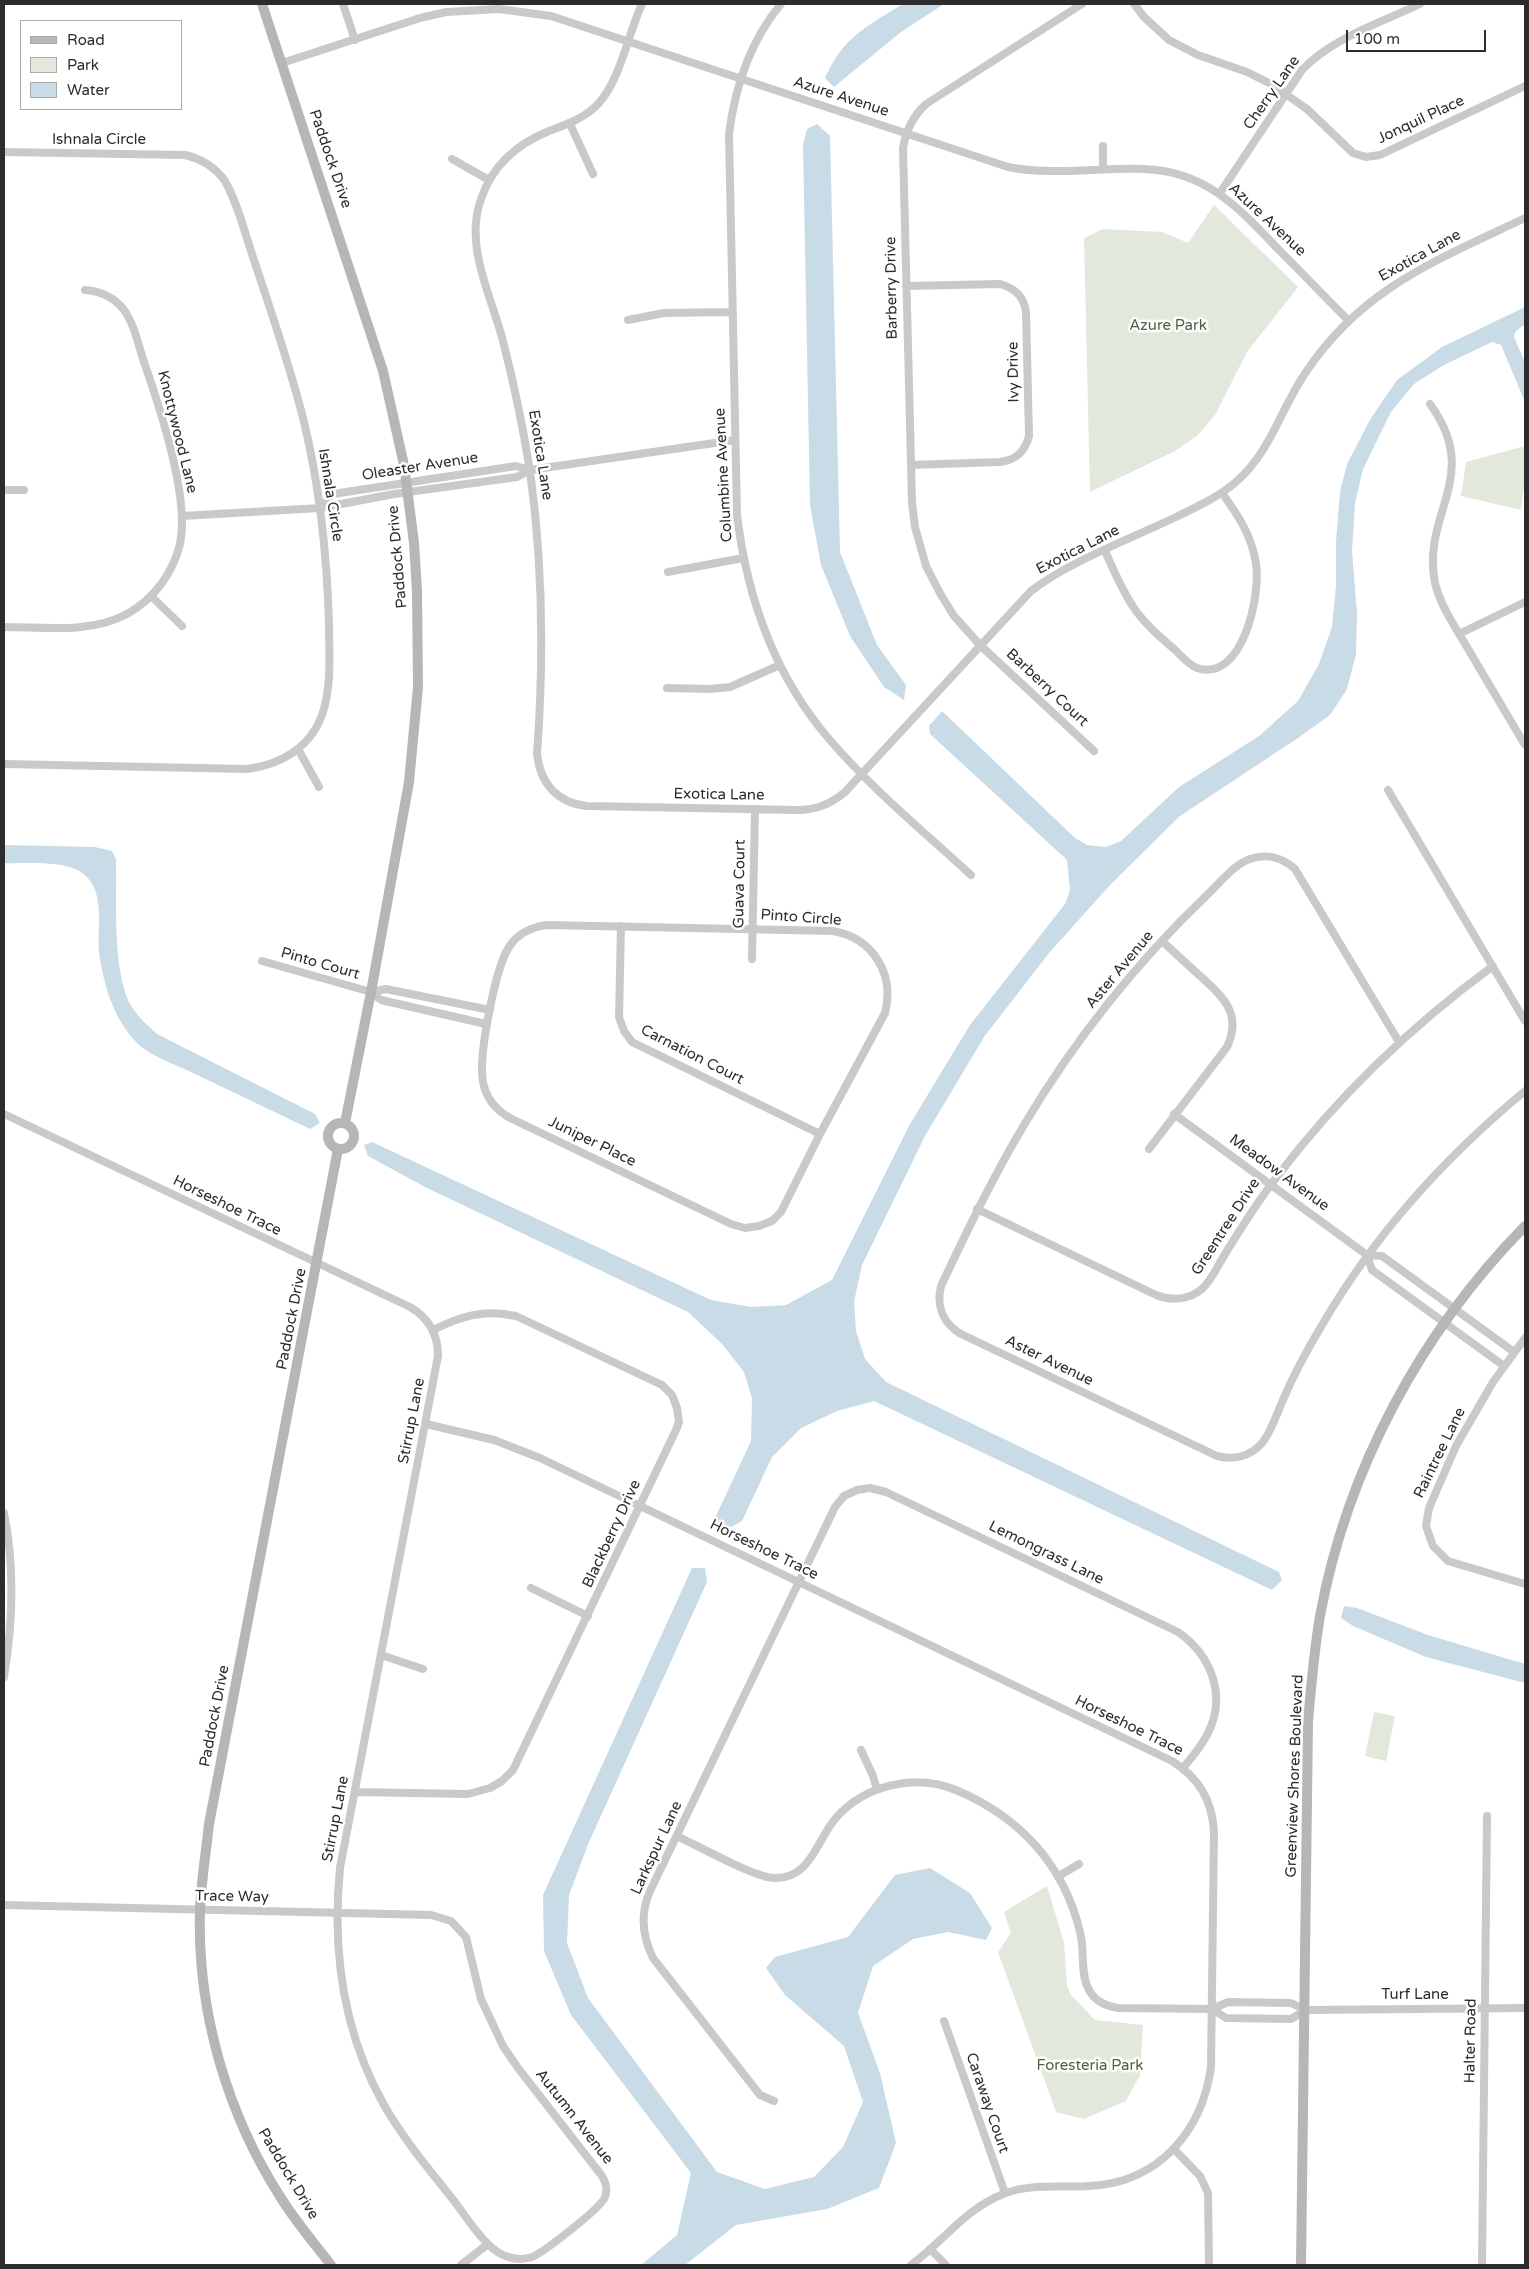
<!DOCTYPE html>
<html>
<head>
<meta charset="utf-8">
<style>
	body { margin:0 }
	#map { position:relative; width:1529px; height:2269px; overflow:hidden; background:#fff; font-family:"Varela Round",sans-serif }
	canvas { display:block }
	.frame { position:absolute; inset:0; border:5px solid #2c2c2c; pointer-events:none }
	.legend { position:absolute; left:20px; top:20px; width:162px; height:90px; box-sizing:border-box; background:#fff; border:1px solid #ababab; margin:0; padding:6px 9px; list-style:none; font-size:15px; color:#2c2c2c }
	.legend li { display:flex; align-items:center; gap:10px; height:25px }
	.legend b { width:25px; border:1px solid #ababab }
	.scale { position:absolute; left:1346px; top:30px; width:140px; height:22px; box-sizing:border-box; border:2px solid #2c2c2c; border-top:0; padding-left:6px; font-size:15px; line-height:18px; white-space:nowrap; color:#2c2c2c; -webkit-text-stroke:4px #fff; paint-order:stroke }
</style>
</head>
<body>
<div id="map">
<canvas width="1529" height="2269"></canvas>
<div class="frame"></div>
<ul class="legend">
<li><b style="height:6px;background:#b6b6b6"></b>Road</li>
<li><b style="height:14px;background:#e2e8db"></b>Park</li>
<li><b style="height:14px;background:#c9dbe6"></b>Water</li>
</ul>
<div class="scale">100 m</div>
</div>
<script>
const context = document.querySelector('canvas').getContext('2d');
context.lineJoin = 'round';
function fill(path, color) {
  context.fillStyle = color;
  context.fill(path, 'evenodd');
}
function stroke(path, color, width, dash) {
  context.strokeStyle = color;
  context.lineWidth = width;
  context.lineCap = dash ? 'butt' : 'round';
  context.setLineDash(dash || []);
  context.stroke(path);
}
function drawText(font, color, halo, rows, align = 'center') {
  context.font = font + ' "Varela Round",sans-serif';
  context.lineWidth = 5;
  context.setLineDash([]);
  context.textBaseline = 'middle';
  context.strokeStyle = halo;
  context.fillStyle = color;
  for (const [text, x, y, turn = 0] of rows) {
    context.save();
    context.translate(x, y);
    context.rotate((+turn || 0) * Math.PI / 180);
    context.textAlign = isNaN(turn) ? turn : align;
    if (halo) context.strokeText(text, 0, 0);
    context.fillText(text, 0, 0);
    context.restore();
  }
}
fill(new Path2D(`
	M1214,205L1298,287L1247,352L1215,415L1197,436L1175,451L1090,492L1084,238L1103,229L1162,232L1188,243Z
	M1525,446V478L1521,510L1461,496L1466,462Z
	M1374,1712L1395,1716L1386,1761L1365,1756Z
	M1047,1886L1064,1943L1067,1985L1071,1995L1095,2020L1143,2025L1140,2075L1126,2101L1084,2119L1056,2112L998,1952L1011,1933L1004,1912Z`), '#e2e8db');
fill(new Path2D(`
	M903,4H944L901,32L834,87L825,78C843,37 867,26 903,4Z
	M817,124L830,136L840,552L877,645L906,685L904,700L884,687L850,636L821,565L810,505L803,145L807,129Z
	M1525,307V324L1515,332L1514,337L1525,362V402L1501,345L1492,342L1444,365L1414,384L1391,412L1363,469L1355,503L1352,551L1357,614L1356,654L1347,689L1330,715L1298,738L1180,816L1110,885L1049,953L984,1037L925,1136L862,1265L854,1302L856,1331L865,1359L886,1382L1279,1572L1282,1580L1272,1590L874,1401L837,1411L801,1428L772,1457L742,1521L731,1527L718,1524L716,1516L751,1441L752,1398L744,1372L722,1344L688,1312L427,1188L368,1156L364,1145L372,1142L711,1300L751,1307L786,1305L832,1280L910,1124L970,1025L1065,904L1070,890L1067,860L930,734L929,726L942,711L1075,838L1087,845L1106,847L1121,841L1179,787L1259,736L1298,701L1319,664L1332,627L1336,586V542L1340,492L1347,464L1371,418L1397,380L1442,347Z
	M4,845L95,847L112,851L116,859C117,902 113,951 125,992C130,1010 144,1022 157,1034L315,1114L320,1123L310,1129C270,1110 231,1091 191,1072C176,1065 148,1055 137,1043C115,1020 105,990 100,959C95,931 109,888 79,871C58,860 26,864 4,863Z
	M692,1568H705L707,1582L589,1842L569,1895L567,1943L588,1998L717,2172L765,2189L814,2177L843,2147L863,2102L844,2046L785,1995L766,1968L775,1957L848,1937L895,1875L930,1868L970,1893L992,1928L986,1940L948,1932L913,1939L873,1966L858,2013L880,2073L896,2143L879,2188L827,2209L736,2225L685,2265H641L677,2235L691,2173L571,2015L544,1951L543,1895Z
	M1344,1606L1357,1608L1428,1635L1525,1664V1683L1426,1657L1353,1626L1341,1618Z`), '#c9dbe6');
stroke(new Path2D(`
	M343,4L355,40
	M642,4C628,34 621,78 599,103C585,118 568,124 549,131C517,144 492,166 481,199C464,246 491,295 503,341C514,384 523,427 530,471C543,565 544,659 537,754C540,783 557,803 587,806L798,810C816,810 831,804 845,792L1031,591C1070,561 1130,539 1176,517C1198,506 1219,497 1237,481C1271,451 1281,408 1306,372C1362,288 1437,260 1525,218
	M781,4C750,41 735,87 729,134L737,515C747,597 774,675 829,739C871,788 923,831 971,875
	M1082,4L926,104C913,116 906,130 903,148L912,503L915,527L926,566L941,595L954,616L980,645L1094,751
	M1134,4L1144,17L1169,40L1198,55L1247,72L1271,84L1307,109L1353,153L1366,157L1380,155L1525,86
	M282,63L420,18L446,12L499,9L551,16L1008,167C1052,176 1099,167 1144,169C1206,171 1239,208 1279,250C1302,273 1325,297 1348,320
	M570,124L593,174
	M1103,146V169
	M4,152L185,155C202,159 215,167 225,181C239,206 246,238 256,266C273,318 291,369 304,422C320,488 327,556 329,624C329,653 332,687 322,715C310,748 280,765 247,769L4,764
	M452,159L489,180
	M1220,193L1302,70C1332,38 1382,22 1420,4
	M906,286L1000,284C1015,288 1024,297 1026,312L1029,436C1025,452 1016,460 1000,462L911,465
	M628,320L664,313L732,312
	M1430,404C1483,477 1421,512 1435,583C1441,608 1458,631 1471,654C1489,684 1507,715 1525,745
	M4,490H24
	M320,508L333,494L516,466L530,470
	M182,516L320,508L394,494L517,477L530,470L735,440
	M1105,551C1114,571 1123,593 1136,611C1147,626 1160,637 1174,649C1181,655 1188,665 1197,668C1243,683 1261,594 1256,564C1252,536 1238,515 1222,493
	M668,572L743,558
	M151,596L182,626
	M4,627C44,627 90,634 127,614C154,599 173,573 180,544C190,497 159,405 143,359C138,343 134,324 124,310C114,297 100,291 85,290
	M1459,634L1525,602
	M667,688L710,689L730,687L780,665
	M298,749L319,787
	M1388,790L1525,1021
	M547,925L833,931C873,938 895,974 885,1013L820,1134L781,1212L772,1221L759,1226L745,1228L731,1224L510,1118C496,1110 486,1098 483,1082C478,1057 495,969 509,947C517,934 532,927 547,925Z
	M621,926L619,1017L624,1031L632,1042L820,1134
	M752,959L755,809
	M262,961L371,992L381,1000L486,1024
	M371,992L386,989L490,1010
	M1399,1042L1295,869C1283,858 1267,853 1250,859C1233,865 1220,883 1207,895C1137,962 1074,1041 1024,1125C993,1177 967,1231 941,1286C936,1306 943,1323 961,1334L1217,1456C1233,1460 1250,1457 1262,1443C1271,1432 1276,1416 1282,1402C1293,1376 1307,1350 1322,1325C1375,1234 1444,1158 1525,1091
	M4,1114L410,1307C429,1318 438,1335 438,1356L340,1868C332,1950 343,2032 384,2105C403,2138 427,2167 451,2197C464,2213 484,2247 503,2255C512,2259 523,2260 532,2257C544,2252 601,2208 605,2197C608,2189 606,2183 602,2176L518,2068L503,2046L481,1999L466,1937L451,1921L431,1915C288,1911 146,1909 4,1905
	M1174,1114L1367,1255
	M1149,1149L1227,1047C1243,1013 1222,996 1199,975C1187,964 1174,952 1162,941
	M977,1209L1156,1295C1171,1301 1189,1300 1202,1289C1212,1280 1218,1265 1225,1254C1241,1228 1257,1202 1276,1178C1338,1096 1410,1027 1493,966
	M1525,1338L1493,1382L1456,1446L1429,1508L1426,1526L1433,1546L1448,1561L1525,1584
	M1504,1366L1372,1270L1367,1255L1382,1256L1514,1352
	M426,1424L494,1440L540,1458L1172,1761C1199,1778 1212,1800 1214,1831L1211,2067C1202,2132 1158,2183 1089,2186C1060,2188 1031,2183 1003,2194C964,2210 944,2241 911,2265
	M4,1513C15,1567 13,1622 4,1677
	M531,1588L588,1616
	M381,1655L423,1669
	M861,1750L873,1776L877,1790
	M355,1792L468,1794L490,1788L502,1781L513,1770L676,1430L679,1422L677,1408L672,1395L662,1385L516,1316C484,1309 461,1316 433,1330
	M677,1836C698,1846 754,1877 773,1878C810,1880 816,1842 835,1819C864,1785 915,1773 956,1790C1020,1817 1064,1865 1080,1932C1085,1950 1080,1972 1088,1988C1094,2001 1105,2006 1118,2008L1212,2009L1228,2002L1291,2003L1306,2010L1525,2008
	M1059,1876L1079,1864
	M1212,2009L1226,2018L1291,2019L1306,2010
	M944,2021L1005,2193
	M774,2101L760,2095L653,1958C642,1936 640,1914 650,1891L835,1507L844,1496L857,1490L870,1488L886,1492L1178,1632C1211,1655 1227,1695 1208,1733C1202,1746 1192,1757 1183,1768
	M1174,2149L1200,2176L1208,2193L1209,2265
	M930,2249L946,2265
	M461,2265L488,2244
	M1482,2265L1487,1816`), '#c9c9c9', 8);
stroke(new Path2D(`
	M262,4L383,371L404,465L414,543L417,591L418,687L409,782L371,992L345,1123
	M328 1136a13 13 0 1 1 26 0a13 13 0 1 1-26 0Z
	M331,2265C314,2243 296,2222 281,2198C227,2114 197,2011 200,1911C201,1882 206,1853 209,1824L338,1149
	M1301,2265L1308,1722C1311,1687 1314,1651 1320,1616C1347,1469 1421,1332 1525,1226`), '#b6b6b6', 10);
drawText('15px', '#2c2c2c', '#fff', [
	["Cherry Lane",1272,93,-55],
	["Azure Avenue",841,97,18],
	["Jonquil Place",1421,120,-25],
	["Ishnala Circle",99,140],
	["Paddock Drive",330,159,71],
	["Azure Avenue",1267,220,43],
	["Exotica Lane",1420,256,-29],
	["Barberry Drive",892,288,-91],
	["Ivy Drive",1014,372,-91],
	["Knottywood Lane",177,432,76],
	["Exotica Lane",540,455,81],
	["Oleaster Avenue",420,467,-9],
	["Columbine Avenue",724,475,-93],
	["Ishnala Circle",330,495,81],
	["Exotica Lane",1078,550,-27],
	["Paddock Drive",398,557,-95],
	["Barberry Court",1047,688,43],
	["Exotica Lane",719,795,1],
	["Guava Court",740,884,-89],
	["Pinto Circle",801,918,4],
	["Pinto Court",320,964,16],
	["Aster Avenue",1120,970,-50],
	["Carnation Court",692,1055,27],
	["Juniper Place",592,1142,26],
	["Meadow Avenue",1279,1173,36],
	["Horseshoe Trace",227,1206,26],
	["Greentree Drive",1226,1227,-57],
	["Paddock Drive",292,1319,-79],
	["Aster Avenue",1049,1361,26],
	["Stirrup Lane",412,1421,-79],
	["Raintree Lane",1440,1453,-64],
	["Blackberry Drive",612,1534,-65],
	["Horseshoe Trace",764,1550,26],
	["Lemongrass Lane",1046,1553,26],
	["Paddock Drive",215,1716,-79],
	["Horseshoe Trace",1129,1726,26],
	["Greenview Shores Boulevard",1295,1776,-88],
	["Stirrup Lane",336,1819,-79],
	["Larkspur Lane",657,1848,-65],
	["Trace Way",232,1897,1],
	["Turf Lane",1415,1995],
	["Halter Road",1471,2041,-89],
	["Caraway Court",987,2103,71],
	["Autumn Avenue",574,2117,52],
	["Paddock Drive",288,2174,59]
]);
drawText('15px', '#4f623f', '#fff', [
	["Azure Park",1168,326],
	["Foresteria Park",1090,2066]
]);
</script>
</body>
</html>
